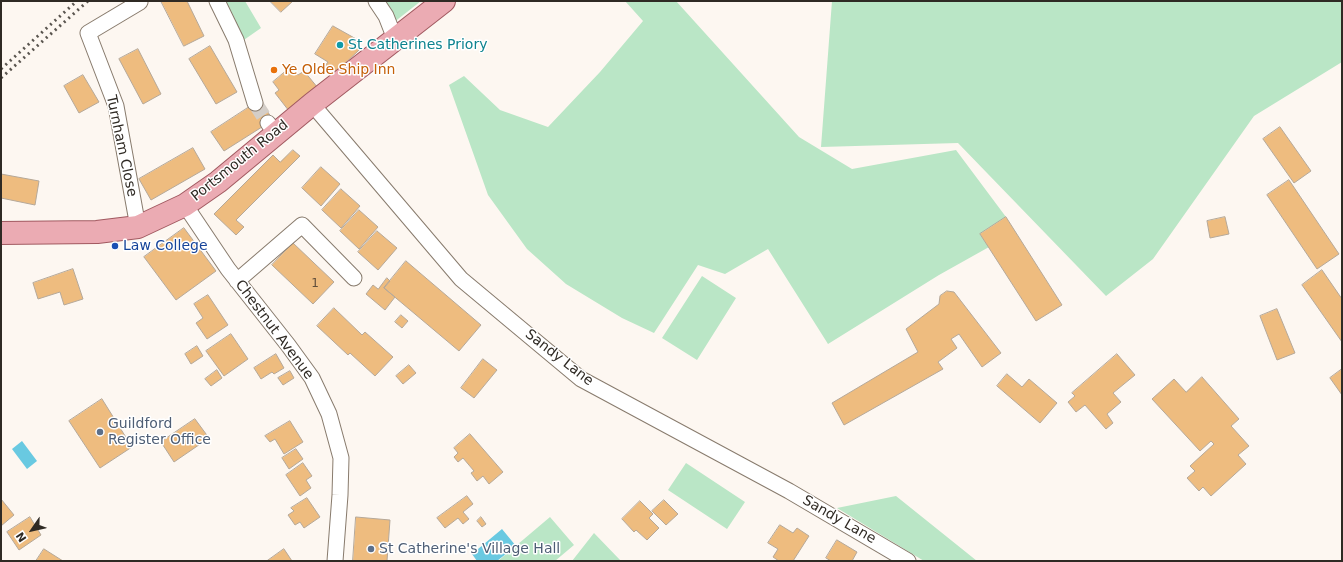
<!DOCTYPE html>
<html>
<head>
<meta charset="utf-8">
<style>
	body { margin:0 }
	#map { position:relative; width:1343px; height:562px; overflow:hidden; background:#fdf7f1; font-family:"DejaVu Sans",sans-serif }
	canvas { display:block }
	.frame { position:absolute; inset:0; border:2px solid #2f2a24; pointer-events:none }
	.north { position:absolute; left:12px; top:510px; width:40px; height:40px; -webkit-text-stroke:3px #fff; paint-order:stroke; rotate:236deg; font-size:11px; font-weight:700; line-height:16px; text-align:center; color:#2f2a24 }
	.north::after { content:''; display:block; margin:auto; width:14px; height:18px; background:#2f2a24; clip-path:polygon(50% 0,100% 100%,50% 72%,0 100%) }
</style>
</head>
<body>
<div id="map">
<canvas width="1343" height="562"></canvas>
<div class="frame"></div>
<div class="north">N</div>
</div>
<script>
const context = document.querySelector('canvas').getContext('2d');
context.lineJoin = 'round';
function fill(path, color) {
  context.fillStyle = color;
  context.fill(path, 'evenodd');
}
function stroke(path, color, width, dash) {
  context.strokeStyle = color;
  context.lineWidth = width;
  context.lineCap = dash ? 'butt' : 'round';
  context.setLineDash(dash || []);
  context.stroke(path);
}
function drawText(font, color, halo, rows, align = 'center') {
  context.font = font + ' "DejaVu Sans",sans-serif';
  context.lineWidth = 3;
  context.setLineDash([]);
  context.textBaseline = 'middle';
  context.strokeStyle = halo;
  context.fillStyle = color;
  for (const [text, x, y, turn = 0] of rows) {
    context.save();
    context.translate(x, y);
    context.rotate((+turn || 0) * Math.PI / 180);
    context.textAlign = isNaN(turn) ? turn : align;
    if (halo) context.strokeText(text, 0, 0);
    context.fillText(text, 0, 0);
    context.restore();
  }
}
fill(new Path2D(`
	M220,1H245L261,28L241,42Z
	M385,1H421L393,23Z
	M625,1H676L799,137L852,169L956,150L1006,217L980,234L989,247L939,275L828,344L768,249L725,274L698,265L654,333L622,318L566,284L527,249L488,195L449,85L464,76L500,110L548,127L600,72L643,21Z
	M832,1H1342V62L1254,116L1153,259L1106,296L958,143L821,147Z
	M702,276L736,298L697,360L662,338Z
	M686,463L745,502L727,529L668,490Z
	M896,496L977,561H924L837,508Z
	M550,517L574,545L555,561H498Z
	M594,533L621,561H572Z`), '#bae6c6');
fill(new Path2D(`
	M22,441L37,461L27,469L12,449Z
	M502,529L516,546L497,561H477L472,554Z`), '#69c9e1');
const building = new Path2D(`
	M161,1H187L204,36L184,46Z
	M270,1H293L281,12Z
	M333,26L358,40L359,50L336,72L325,66L328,62L315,54Z
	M210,46L237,92L216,104L189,59Z
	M138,49L161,94L143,104L119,59Z
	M291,67L298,75L304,71L318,88L289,111L275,93L279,90L273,82Z
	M83,75L99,102L79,113L64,86Z
	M260,100L273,120L224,151L211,132Z
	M1280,127L1311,171L1294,183L1263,139Z
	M193,148L205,169L151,200L139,179Z
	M293,150L300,156L236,220L244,227L236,235L214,214L273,155L280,162Z
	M321,167L340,184L321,206L302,188Z
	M1,174L39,181L35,205L1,198Z
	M1289,180L1339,254L1317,269L1267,195Z
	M341,189L360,206L341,228L322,210Z
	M359,210L378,227L359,249L340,231Z
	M1006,217L1062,305L1036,321L980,234Z
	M1225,217L1229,234L1210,238L1207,221Z
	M184,228L216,271L176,300L144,257Z
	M377,231L397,248L378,270L358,252Z
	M293,243L334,282L313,304L272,265Z
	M406,261L481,325L459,351L384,288Z
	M73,269L83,299L64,305L60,292L38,299L33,283Z
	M1322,270L1342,299V342L1302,285Z
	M387,278L390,281L384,288L395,297L385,310L366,294L373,285L378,289Z
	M947,291L954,292L1001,353L982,367L959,334L951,339L957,348L938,362L943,369L844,425L832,403L918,352L906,329L939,304L940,296Z
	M208,295L228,325L207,339L196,323L203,318L194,304Z
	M334,308L362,335L365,332L393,357L375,376L350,353L348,355L317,326Z
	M1277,309L1295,353L1277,360L1260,316Z
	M401,315L408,321L402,328L395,322Z
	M231,334L248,359L224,376L206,351Z
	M197,346L203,356L191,364L185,354Z
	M276,354L284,368L274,374L272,372L261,379L254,368Z
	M1117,354L1135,375L1113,393L1121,402L1107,414L1113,423L1106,429L1085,405L1076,412L1068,402L1075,396L1072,393Z
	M483,359L497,370L474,398L461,388Z
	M409,365L416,373L403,384L396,376Z
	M1342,369V395L1330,378Z
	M217,370L222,378L211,386L205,379Z
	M290,371L294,378L283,385L278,378Z
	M1007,374L1022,387L1029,379L1057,403L1040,423L997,386Z
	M1202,377L1239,419L1231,426L1249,446L1238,455L1246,464L1211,496L1203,487L1199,491L1187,478L1195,471L1190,466L1214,444L1211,441L1200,451L1152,399L1174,379L1186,392Z
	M102,399L132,447L100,468L69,421Z
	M195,419L209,438L174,462L161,442Z
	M290,421L303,442L284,454L275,439L270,442L265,436Z
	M470,434L503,472L489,484L483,476L477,481L471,473L474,471L463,458L458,462L454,457L458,453L454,448Z
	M296,449L303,459L289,469L282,458Z
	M303,463L312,476L306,480L311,488L300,496L286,475Z
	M467,496L473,504L463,512L469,519L463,524L458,518L445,528L437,518Z
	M307,498L320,517L304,528L300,522L295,525L288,515L294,511L291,508Z
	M1,499L14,515L1,526Z
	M664,500L678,514L666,525L652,511Z
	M640,501L653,514L649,518L659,528L647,540L636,530L634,532L622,519Z
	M30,517L41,535L19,550L7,532Z
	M356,517L390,520L387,561H353Z
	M481,517L486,524L482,527L477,521Z
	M780,525L793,533L797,528L809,536L793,561H779L773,557L778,549L768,543Z
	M837,540L857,552L852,561H831L826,558Z
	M44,549L63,561H36Z
	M284,549L292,561H267Z`);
fill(building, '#eebc7f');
stroke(building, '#b5a899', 1);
stroke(new Path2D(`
	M255,103L268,123`), '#d4cec8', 15, [15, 8]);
const minor = new Path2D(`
	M217,1L236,40L255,103
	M376,1L386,16L395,39
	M312,104L461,279L581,379L789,491L908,561
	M268,123L275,133
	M185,205L228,269L288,345L312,378L329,414L341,458L340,495L335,561
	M138,227L116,106L88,33L140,2
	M237,281L302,225L354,278`);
const primary = new Path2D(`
	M1,233L97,232L138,227L185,205L218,182L312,104L444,1`);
stroke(minor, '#887b6d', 17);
stroke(primary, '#a15960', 24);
stroke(minor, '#fff', 15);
stroke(primary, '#ebabb3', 22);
stroke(new Path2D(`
	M1,69L77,1
	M1,78L88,1`), '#59544e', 3, [2, 4]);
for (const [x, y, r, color] of [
	[340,45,4,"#0f9aa8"],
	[274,70,4,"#e8710a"],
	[115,246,4,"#1a4fb4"],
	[100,432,4,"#5c6f8a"],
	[371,549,4,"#5c6f8a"]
]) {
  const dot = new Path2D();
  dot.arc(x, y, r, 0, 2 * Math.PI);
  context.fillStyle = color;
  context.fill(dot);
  stroke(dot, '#fff', 1.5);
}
drawText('12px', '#5f4e3b', null, [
	["1",315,284]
]);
drawText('14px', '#0d838f', '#fff', [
	["St Catherines Priory",348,45]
], 'left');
drawText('14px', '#c56008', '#fff', [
	["Ye Olde Ship Inn",282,70]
], 'left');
drawText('14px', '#2f2a24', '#fff', [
	["Turnham Close",121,146,78],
	["Portsmouth Road",240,161,-39],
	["Chestnut Avenue",274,330,53],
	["Sandy Lane",559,358,38],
	["Sandy Lane",839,520,30]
]);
drawText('14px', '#164399', '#fff', [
	["Law College",123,246]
], 'left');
drawText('14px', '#4e5e75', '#fff', [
	["Guildford",108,424],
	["Register Office",108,440],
	["St Catherine's Village Hall",379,549]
], 'left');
</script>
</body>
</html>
